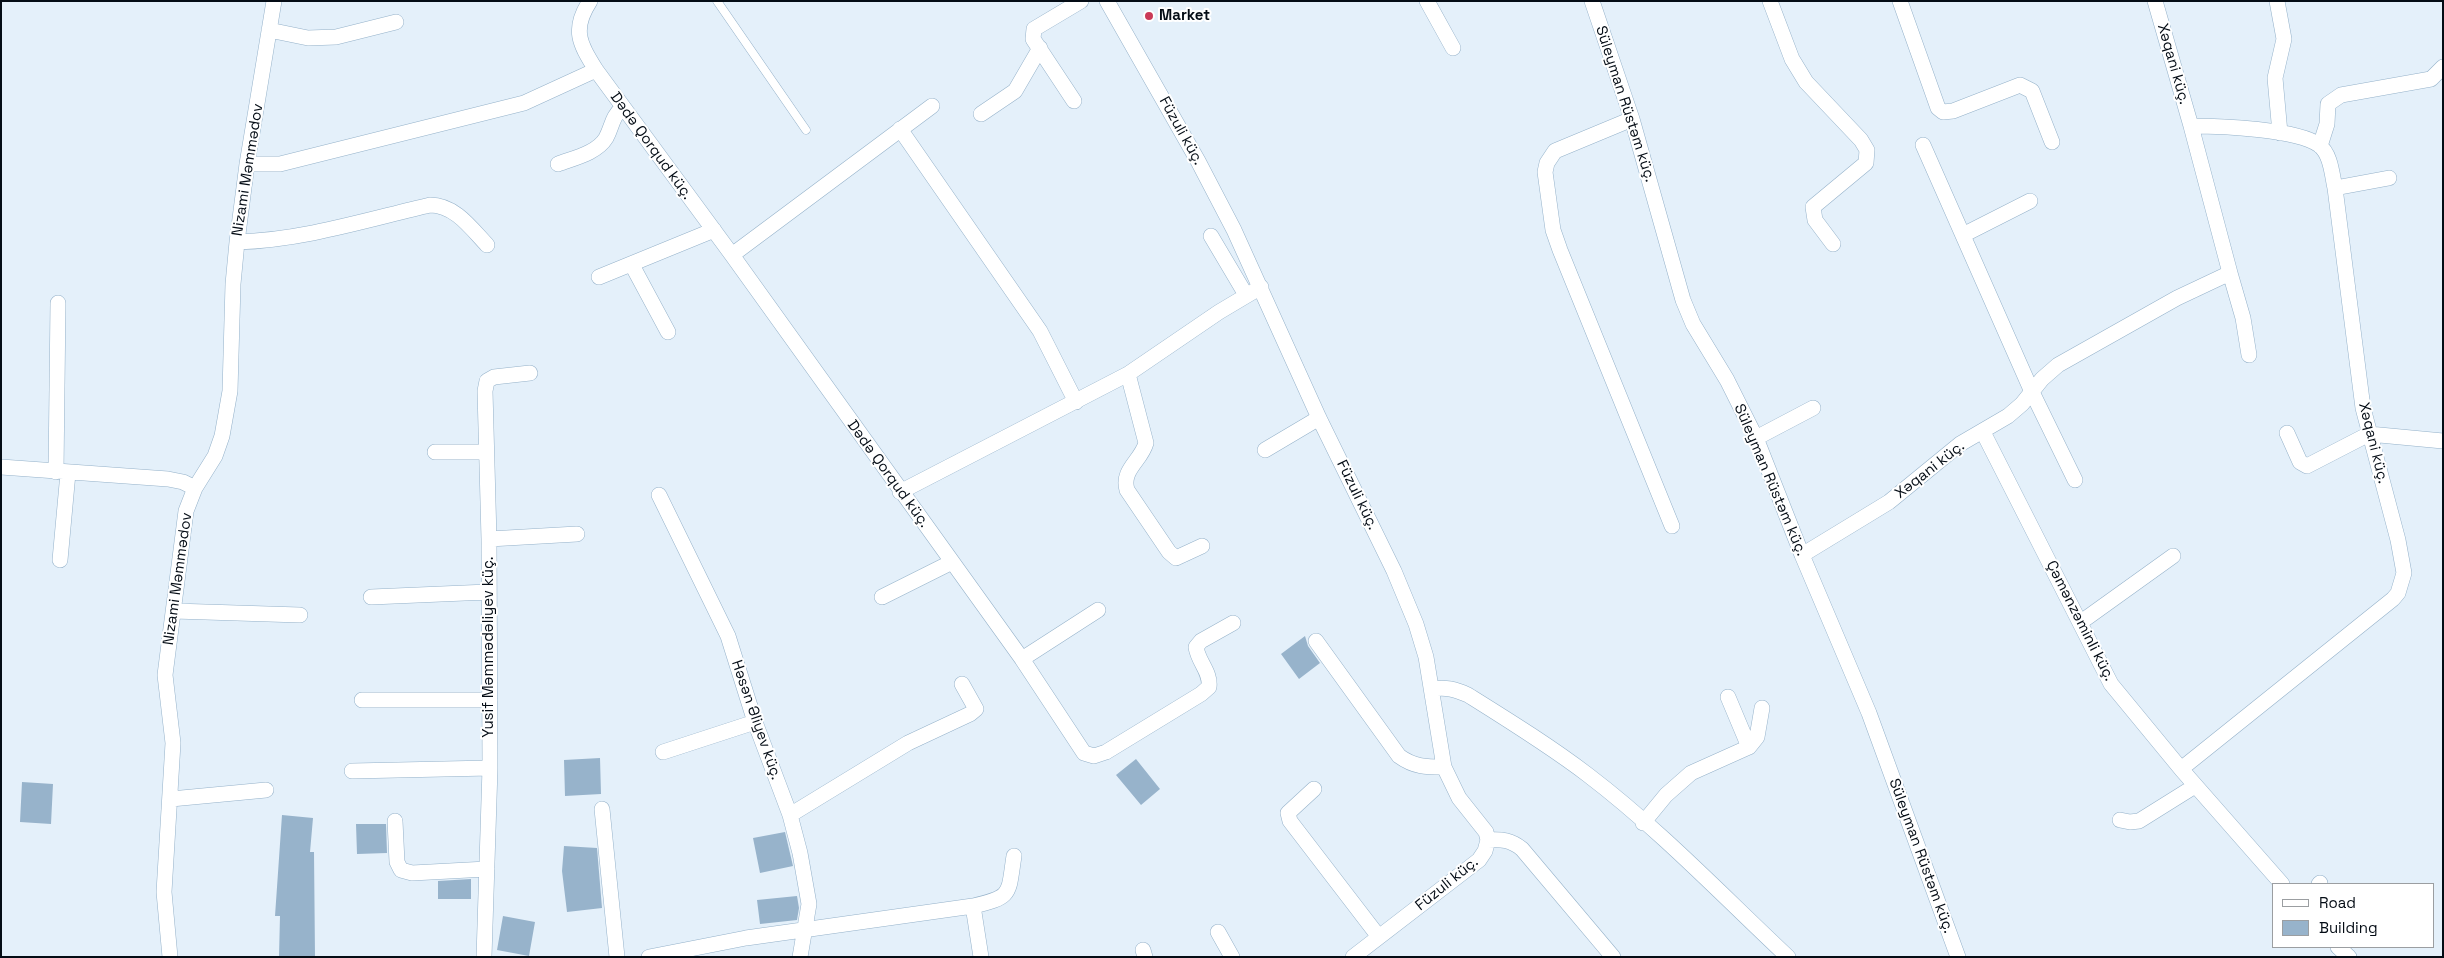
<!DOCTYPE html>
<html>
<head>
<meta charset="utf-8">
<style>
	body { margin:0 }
	#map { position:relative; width:2444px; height:958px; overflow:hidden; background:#e4f0fa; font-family:"Space Grotesk",sans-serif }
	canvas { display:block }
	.frame { position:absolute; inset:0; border:2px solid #040c15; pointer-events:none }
	.legend { position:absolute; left:2272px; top:883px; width:162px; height:65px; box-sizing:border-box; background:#fff; border:1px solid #9b9ea1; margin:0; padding:6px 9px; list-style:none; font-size:15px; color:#040c15 }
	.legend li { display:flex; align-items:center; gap:10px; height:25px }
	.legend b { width:25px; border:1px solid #9b9ea1 }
</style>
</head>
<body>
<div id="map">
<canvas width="2444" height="958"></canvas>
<div class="frame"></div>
<ul class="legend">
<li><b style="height:6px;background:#fff"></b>Road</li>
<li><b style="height:14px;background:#97b3cb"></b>Building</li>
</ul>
</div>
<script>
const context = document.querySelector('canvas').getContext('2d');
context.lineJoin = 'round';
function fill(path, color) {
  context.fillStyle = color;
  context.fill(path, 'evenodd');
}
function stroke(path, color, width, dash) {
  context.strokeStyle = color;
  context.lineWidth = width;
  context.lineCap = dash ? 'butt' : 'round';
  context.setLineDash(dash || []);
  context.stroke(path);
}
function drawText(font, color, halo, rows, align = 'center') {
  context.font = font + ' "Space Grotesk",sans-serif';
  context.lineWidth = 4;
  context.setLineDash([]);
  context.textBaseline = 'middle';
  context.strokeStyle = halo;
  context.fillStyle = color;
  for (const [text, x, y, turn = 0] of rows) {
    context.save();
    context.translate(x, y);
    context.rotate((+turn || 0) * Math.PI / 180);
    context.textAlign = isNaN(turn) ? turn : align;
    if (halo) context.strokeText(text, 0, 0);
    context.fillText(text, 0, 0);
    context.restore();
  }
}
fill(new Path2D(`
	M1305,636L1308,646L1320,663L1299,679L1281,654Z
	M600,758L601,794L565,796L564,760Z
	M1136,759L1160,789L1141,805L1116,775Z
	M22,782L53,784L51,824L20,822Z
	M282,815L313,818L310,852H314L315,957H279L280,916H275Z
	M356,824H386L387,853L357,854Z
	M785,832L793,866L760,873L753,838Z
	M564,846L597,848L602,908L567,912L562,871Z
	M471,879V899H438V881Z
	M797,896L799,908L797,920L760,924L757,900Z
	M503,916L535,922L529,956L497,950Z`), '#97b3cb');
const lane = new Path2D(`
	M717,1L806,130`);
const street = new Path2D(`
	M590,1C571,30 580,44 596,70L732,255L1022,659L1084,753L1094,756L1106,752L1201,694L1209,687C1211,672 1198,662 1196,647L1201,641L1233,623
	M1107,1L1198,161L1234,230L1319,418L1394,571L1416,624L1426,657L1444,767L1459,798L1486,832L1488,840L1485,851L1479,860L1353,957
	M1427,1L1453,48
	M1592,1L1632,119L1683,300L1693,324L1727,380L1756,438L1802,555L1869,713L1958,957
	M1770,1L1792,59L1806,82L1861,140L1867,150L1866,163L1813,207L1815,220L1833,244
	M1900,1L1938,108L1943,112L1953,111L2020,85L2032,91L2052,142
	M2155,1L2191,126C2220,126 2297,129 2319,145C2331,154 2332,175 2335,188L2363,408L2398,540L2404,573L2398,593L2393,599L2181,769
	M2277,1L2284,39L2275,78L2280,133
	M269,30L308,38L336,37L396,22
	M1074,101L1033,39L1034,29L1081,1
	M981,114L1015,91L1040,48
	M1632,119L1555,151L1547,163L1545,172L1553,230L1560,250L1672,526
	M900,129L1040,331L1076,402
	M1923,145L2032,392L2075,480
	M2320,146L2327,124L2328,104L2341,95L2431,79L2443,67
	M247,164H280L524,103L596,70
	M558,164C574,158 597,153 606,138C613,125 611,118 623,107
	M2335,188L2389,178
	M1963,235L2030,201
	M1211,236L1246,295
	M237,242C303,240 366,220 430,205C455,205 471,228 487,245
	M732,255L932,106
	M632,265L668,332
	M2230,273L2243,318L2249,355
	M599,277L714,230
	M1128,374L1146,443C1141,461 1121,470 1127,490L1169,552L1176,558L1202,546
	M1983,432L2111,684L2181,769L2282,884
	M2287,433L2300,462L2307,466L2369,434L2443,441
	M1756,438L1813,408
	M1265,450L1319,418
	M435,452H486
	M1,467L168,479L183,482L195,488
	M56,472L58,303
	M900,492L1128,374L1219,312L1261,287
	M659,495L728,636L755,722L790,815L800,853L809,904L800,957
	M489,539L577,534
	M1802,555L1889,502L1960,444L2008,416L2022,404L2042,379L2058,365L2177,298L2230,273L2191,126
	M60,560L68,473
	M371,597L488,592
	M882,597L952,562
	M174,611L300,615
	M2081,622L2173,556
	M1316,641L1399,756C1414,767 1426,767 1444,767
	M1022,659L1098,610
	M1432,689C1446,687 1455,689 1468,695C1508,720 1550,746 1588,775C1659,829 1723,896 1788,957
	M1728,697L1749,747
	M362,700H490
	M663,752L755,722
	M352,771L490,768
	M1314,789L1288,813L1290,821L1379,937
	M171,799L266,790
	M602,809L617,957
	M790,815L908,743L970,714L976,709L962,684
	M2120,820L2130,822L2139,821L2195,786
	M395,821L397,862L401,870L412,873L487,869
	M1643,823L1666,795L1691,773L1749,747L1757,737L1762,708
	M1488,840C1502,839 1511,840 1522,849L1613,957
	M2319,884L2320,883
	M973,906L981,957
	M1218,932L1232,957
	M2338,947L2349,957
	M1143,950L1145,957
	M170,957L164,892L173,743L165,675L186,511L195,488L215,456L222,436L230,391L233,284L237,242L247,164L274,1
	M484,957L490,768L489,539L485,391L487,381L494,377L530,373
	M649,957L746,938L973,906C1013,897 1008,894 1014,856`);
stroke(lane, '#94b1c9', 9);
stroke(street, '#94b1c9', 16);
stroke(lane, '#fff', 8);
stroke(street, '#fff', 15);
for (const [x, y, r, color] of [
	[1149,16,5,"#ca3a58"]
]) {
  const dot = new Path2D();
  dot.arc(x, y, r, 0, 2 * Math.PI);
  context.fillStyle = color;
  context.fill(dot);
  stroke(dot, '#fff', 2);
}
drawText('bold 15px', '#040c15', '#fff', [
	["Market",1159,16]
], 'left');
drawText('15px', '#040c15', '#fff', [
	["Xəqani küç.",2173,64,74],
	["Süleyman Rüstəm küç.",1625,104,72],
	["Füzuli küç.",1181,131,61],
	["Dədə Qorqud küç.",651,146,54],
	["Nizami Məmmədov",248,170,-81],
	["Xəqani küç.",2373,443,76],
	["Xəqani küç.",1930,470,-38],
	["Dədə Qorqud küç.",888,474,54],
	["Süleyman Rüstəm küç.",1770,480,67],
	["Füzuli küç.",1357,495,64],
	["Nizami Məmmədov",178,579,-82],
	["Çəmənzəminli küç.",2080,621,63],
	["Yusif Məmmədəliyev küç.",489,647,-90],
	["Həsən Əliyev küç.",756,720,71],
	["Süleyman Rüstəm küç.",1921,856,70],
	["Füzuli küç.",1447,884,-39]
]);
</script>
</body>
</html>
